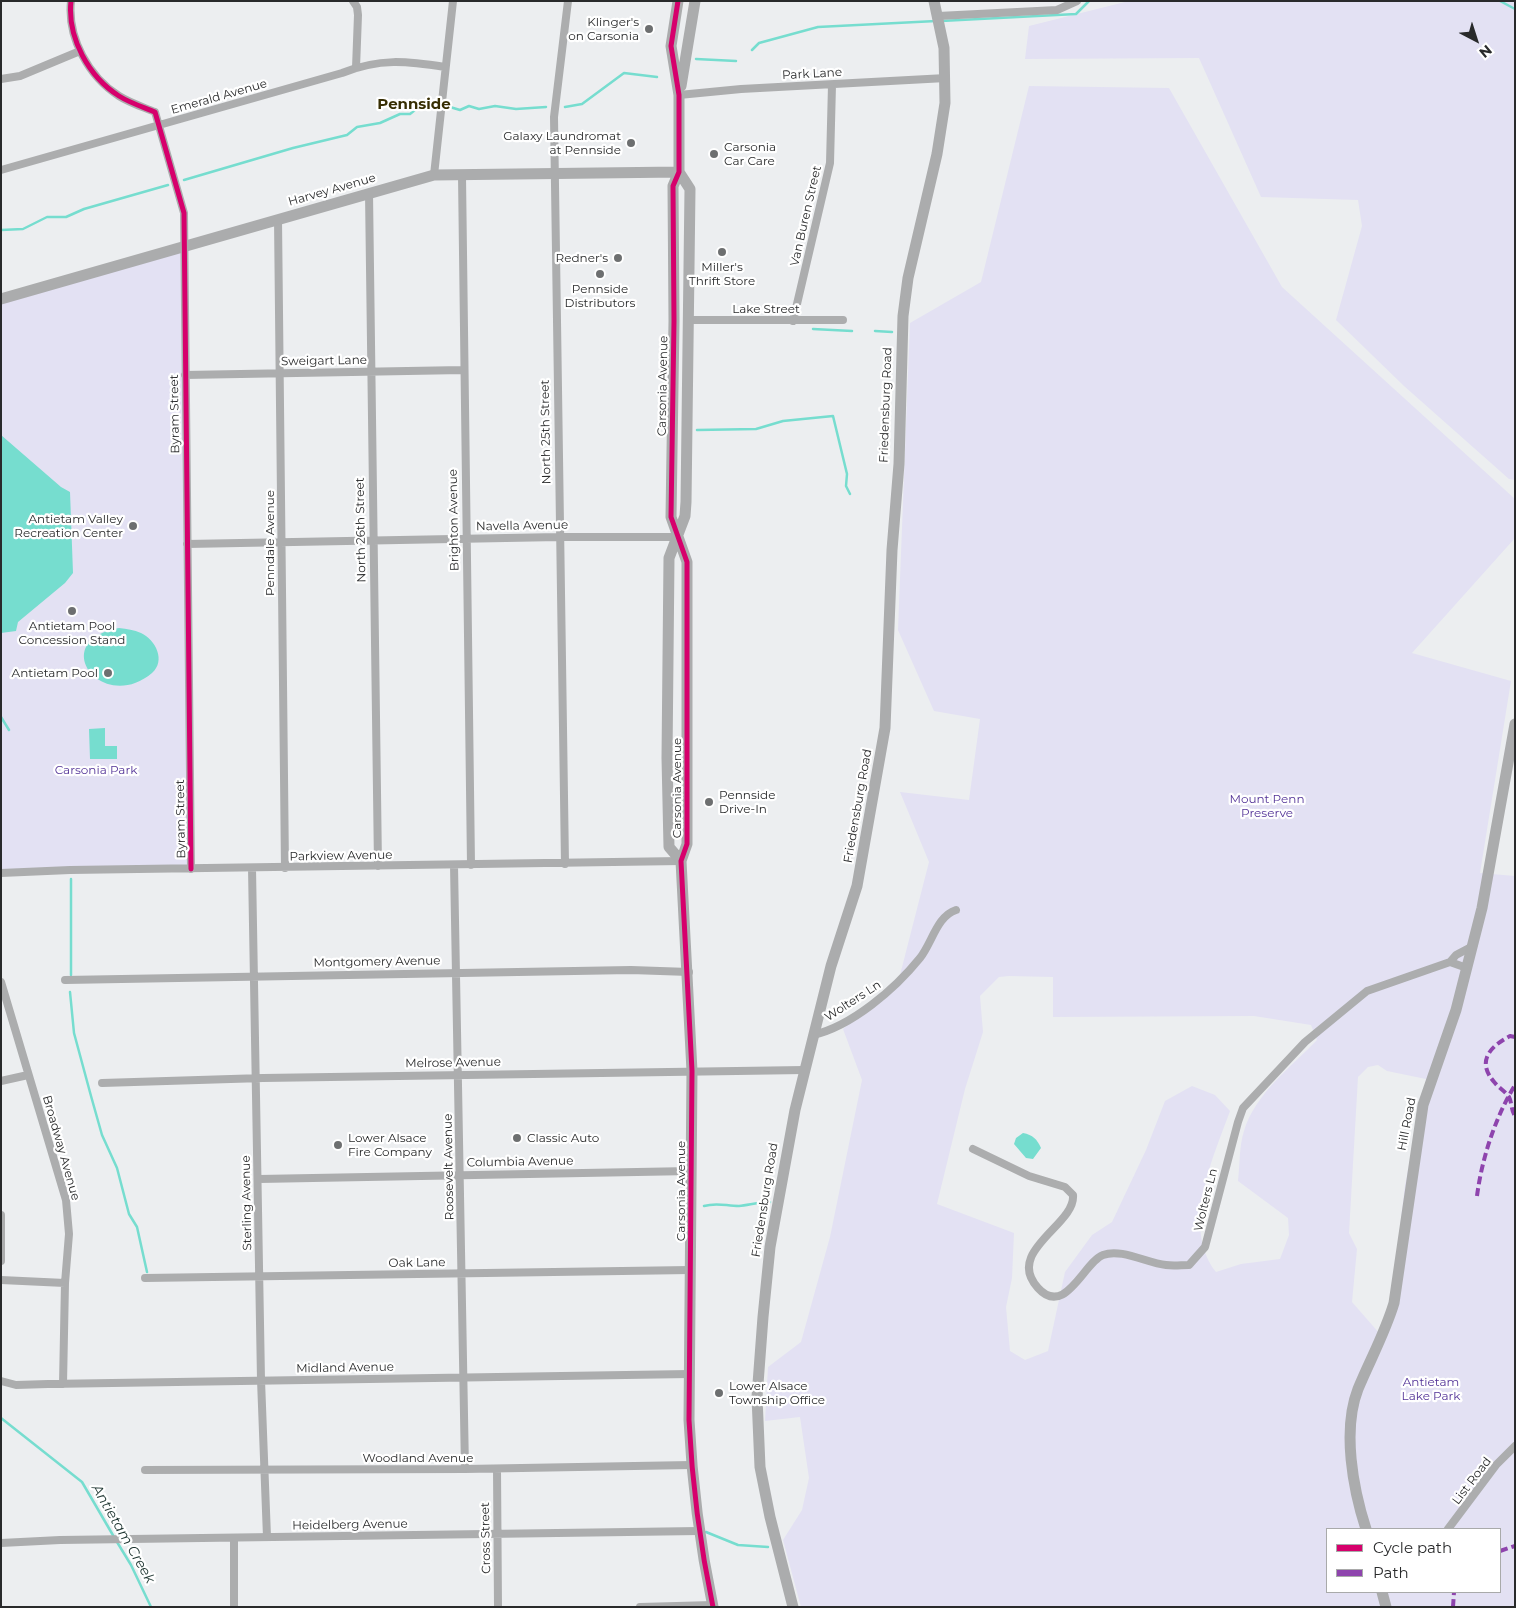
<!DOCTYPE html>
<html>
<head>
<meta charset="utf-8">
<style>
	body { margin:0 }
	#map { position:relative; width:1516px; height:1608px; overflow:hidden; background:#eceef0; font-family:Montserrat,sans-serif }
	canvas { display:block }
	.frame { position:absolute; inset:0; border:2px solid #292a2b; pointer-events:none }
	.legend { position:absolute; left:1326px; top:1528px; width:175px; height:65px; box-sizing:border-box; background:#fff; border:1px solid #a9aaaa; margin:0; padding:6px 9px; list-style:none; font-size:15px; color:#292a2b }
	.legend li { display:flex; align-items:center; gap:10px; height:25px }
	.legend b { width:25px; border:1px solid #a9aaaa }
	.north { position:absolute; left:1451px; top:15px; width:50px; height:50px; -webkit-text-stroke:4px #fff; paint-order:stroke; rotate:140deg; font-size:14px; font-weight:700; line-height:20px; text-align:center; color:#292a2b }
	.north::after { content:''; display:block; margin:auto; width:18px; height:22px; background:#292a2b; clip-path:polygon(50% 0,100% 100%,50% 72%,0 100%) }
</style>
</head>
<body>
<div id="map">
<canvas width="1516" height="1608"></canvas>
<div class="frame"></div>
<ul class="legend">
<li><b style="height:6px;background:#d6006c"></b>Cycle path</li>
<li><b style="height:6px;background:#8e44ad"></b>Path</li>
</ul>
<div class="north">N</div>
</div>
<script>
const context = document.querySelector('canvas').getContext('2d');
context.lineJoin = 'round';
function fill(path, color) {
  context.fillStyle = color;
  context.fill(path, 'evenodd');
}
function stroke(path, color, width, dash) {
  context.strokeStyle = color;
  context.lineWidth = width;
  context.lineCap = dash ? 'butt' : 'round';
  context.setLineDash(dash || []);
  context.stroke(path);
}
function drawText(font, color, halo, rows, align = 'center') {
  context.font = font + ' Montserrat,sans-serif';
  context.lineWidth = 4.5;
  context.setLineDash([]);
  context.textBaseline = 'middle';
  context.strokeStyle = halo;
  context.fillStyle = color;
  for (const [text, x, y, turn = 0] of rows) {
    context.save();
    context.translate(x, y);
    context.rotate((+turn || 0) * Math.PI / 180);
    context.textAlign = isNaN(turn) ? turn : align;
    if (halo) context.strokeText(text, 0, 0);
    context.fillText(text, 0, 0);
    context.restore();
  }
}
fill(new Path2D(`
	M1129,1H1515V480L1509,479L1404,386L1336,320L1362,226L1358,200L1261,197L1199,58L1025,59L1029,26Z
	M1029,86L1169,88L1282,287L1515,499V538L1412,653L1511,681L1480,873L1515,876V1607H801L783,1540L802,1510L809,1478L800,1417L765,1421L768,1367L801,1342L830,1237L862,1080L843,1029L900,975L929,862L900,792L969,800L980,719L934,711L898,630L910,323L981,282ZM1009,976L1053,977V1017L1254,1016L1311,1025L1317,1040C1291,1067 1255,1094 1244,1131C1239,1146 1240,1165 1238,1181L1288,1218L1289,1235L1280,1259L1241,1264L1216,1272C1181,1227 1213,1158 1230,1111L1215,1095L1192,1086L1165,1101L1146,1150L1112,1222L1092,1235L1065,1272L1048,1351L1025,1360L1010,1351L1006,1307L1012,1278L1014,1233L937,1204L965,1089L983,1032L980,996L999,977ZM1378,1065L1387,1071L1426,1079L1405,1185L1391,1303L1380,1334L1352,1302L1357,1249L1349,1233L1358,1077L1368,1067ZM1327,1529H1500V1592H1327Z
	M185,245L191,869L1,870V299Z`), '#e3e1f3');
fill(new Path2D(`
	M1,435L61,487L70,492L73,573L65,583L18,622L16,631L1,633Z
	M119,628C127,629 134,630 141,633C156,640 166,661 152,673C102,715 46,641 119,628Z
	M105,728V746H117V759H90L89,729Z
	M1023,1133C1033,1135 1037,1139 1041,1148L1033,1159L1026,1158L1014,1144L1016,1138Z`), '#76ddcf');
stroke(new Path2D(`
	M1500,1L1515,9
	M941,21L1076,14L1089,1
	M752,50L759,43L818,27L936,21
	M696,59L736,61
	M450,107L460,110L469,106L479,109L495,106L516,109L546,107
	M565,107L582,104L624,73L657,77
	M184,180L293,148L347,135L357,127L380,123L400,114H410L420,106L432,108
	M1,230L23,229L47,217H66L84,209L168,185
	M813,329L852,331
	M875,331L892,332
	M697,430L756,429L783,421L833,416L847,474L846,486L850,494
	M1,717L9,730
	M71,879V975
	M70,992L74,1033L91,1096L102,1135L117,1168L129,1214L137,1227L147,1272
	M704,1206C717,1202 726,1206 739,1206C749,1205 759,1202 770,1202
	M1,1418L82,1482L114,1537
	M706,1532L738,1545L768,1547
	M117,1542L131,1565L151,1607`), '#76ddcf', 2.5);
stroke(new Path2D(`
	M71,1C67,38 89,77 119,96C130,103 143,107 155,112L184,213L191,869
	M353,1L357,7L358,15L356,68
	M938,16L1057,10L1077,1
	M1,79L20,76L80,51
	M679,95L741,89L946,78
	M1,170L342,73C380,58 406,61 445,67
	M434,175L453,1
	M462,176L471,865
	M369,193L378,866
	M278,219L285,868
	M689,320H843
	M793,321L830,163L832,85
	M185,375L463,370
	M187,544L559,537H677
	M565,864L554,117L568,1
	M454,865L465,1469
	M252,868L261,1380L267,1537
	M1,873L70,870L681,861
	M1450,962L1456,955L1473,946
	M65,980L631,970L689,972
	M1,982L66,1200L69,1234L65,1283L63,1384
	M813,1035C852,1026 895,989 920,958C932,943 937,916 956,910
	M1,1081L28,1075
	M102,1083L263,1078L804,1070
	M973,1149L1029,1176L1065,1187L1073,1195C1076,1225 1004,1251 1038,1288C1065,1318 1084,1262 1103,1255C1121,1248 1147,1263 1166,1265C1174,1266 1181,1265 1189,1265L1205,1247L1238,1122L1243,1108L1305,1042L1367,991L1450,962L1467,968
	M259,1179L691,1171
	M1,1215V1261
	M145,1278L690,1270
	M1,1280L65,1283
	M1,1381L16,1385L48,1384L690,1374
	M497,1469L498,1607
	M145,1470L465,1469L691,1465
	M1448,1529L1496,1465L1515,1446
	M1,1543L60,1540L699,1531
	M234,1607V1538
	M640,1607L713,1605`), '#acadae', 8);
stroke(new Path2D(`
	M678,1L671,46L679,95V172L673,186L674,321L671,517L687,562V844L681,861L692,1071L689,1420C692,1483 700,1545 713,1607
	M681,86L695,1
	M679,172L690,189L686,502L685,516L669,558L667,758L669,847L681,861
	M1,299L434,175L679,172
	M1366,1529C1353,1489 1342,1430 1358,1389C1370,1360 1385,1333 1394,1303L1423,1105L1456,1010L1482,908L1515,724
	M1382,1592L1386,1607
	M793,1607L770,1517L760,1467L757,1397L763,1317L770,1247L795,1110L831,966L857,886L885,728L892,550L899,464L903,316L908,278L937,154L945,103L944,48L934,1`), '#abacad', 11);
stroke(new Path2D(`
	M1515,1037L1510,1036C1489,1047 1476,1062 1495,1083C1499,1088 1506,1092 1509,1097C1512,1103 1511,1110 1515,1116
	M1477,1196C1482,1158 1495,1118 1515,1085
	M1500,1551L1515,1546
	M1453,1607L1454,1592`), '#8e44ad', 4, [8, 4]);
stroke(new Path2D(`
	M71,1C67,38 89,77 119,96C130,103 143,107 155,112L184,213L191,869
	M678,1L671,46L679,95V172L673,186L674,321L671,517L687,562V844L681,861L692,1071L689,1420C692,1483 700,1545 713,1607`), '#d6006c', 5);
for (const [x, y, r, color] of [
	[649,29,5,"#6d6f70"],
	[631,143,5,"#6d6f70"],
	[714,154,5,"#6d6f70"],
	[722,252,5,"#6d6f70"],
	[618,258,5,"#6d6f70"],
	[600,274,5,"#6d6f70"],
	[133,526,5,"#6d6f70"],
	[72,611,5,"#6d6f70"],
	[108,673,5,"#6d6f70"],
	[709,802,5,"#6d6f70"],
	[517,1138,5,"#6d6f70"],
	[338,1145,5,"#6d6f70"],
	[719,1393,5,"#6d6f70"]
]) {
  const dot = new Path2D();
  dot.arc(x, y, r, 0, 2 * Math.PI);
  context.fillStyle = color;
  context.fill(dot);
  stroke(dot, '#fff', 2);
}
drawText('12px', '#292a2b', '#fff', [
	["Klinger's",639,22],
	["on Carsonia",639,36],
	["Galaxy Laundromat",621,136],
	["at Pennside",621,150],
	["Carsonia",724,147,"left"],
	["Car Care",724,161,"left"],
	["Redner's",608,258],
	["Miller's",722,267,"center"],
	["Thrift Store",722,281,"center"],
	["Pennside",600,289,"center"],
	["Distributors",600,303,"center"],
	["Antietam Valley",123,519],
	["Recreation Center",123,533],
	["Antietam Pool",72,626,"center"],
	["Concession Stand",72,640,"center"],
	["Antietam Pool",98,673],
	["Pennside",719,795,"left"],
	["Drive-In",719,809,"left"],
	["Lower Alsace",348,1138,"left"],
	["Fire Company",348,1152,"left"],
	["Classic Auto",527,1138,"left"],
	["Lower Alsace",729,1386,"left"],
	["Township Office",729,1400,"left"]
], 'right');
drawText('12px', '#292a2b', '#fff', [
	["Park Lane",812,74,-3],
	["Emerald Avenue",219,97,-16],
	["Harvey Avenue",332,190,-16],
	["Van Buren Street",806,216,-77],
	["Lake Street",766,309],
	["Sweigart Lane",324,361,-1],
	["Carsonia Avenue",663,386,-89],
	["Friedensburg Road",886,405,-88],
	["Byram Street",175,414,-91],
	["North 25th Street",546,432,-91],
	["Brighton Avenue",454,520,-91],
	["Navella Avenue",522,526,-1],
	["North 26th Street",361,530,-91],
	["Penndale Avenue",270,543,-90],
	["Carsonia Avenue",677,788,-90],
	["Friedensburg Road",858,806,-80],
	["Byram Street",181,819,-91],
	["Parkview Avenue",341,856,-1],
	["Montgomery Avenue",377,962,-1],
	["Wolters Ln",853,1001,-33],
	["Melrose Avenue",453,1063,-1],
	["Hill Road",1407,1124,-79],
	["Broadway Avenue",61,1148,74],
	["Columbia Avenue",520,1162,-1],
	["Roosevelt Avenue",449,1167,-91],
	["Carsonia Avenue",681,1191,-90],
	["Friedensburg Road",765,1200,-81],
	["Wolters Ln",1206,1200,-76],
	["Sterling Avenue",247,1203,-91],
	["Oak Lane",417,1263,-1],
	["Midland Avenue",345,1368,-1],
	["Woodland Avenue",418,1458],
	["List Road",1472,1481,-53],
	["Heidelberg Avenue",350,1525,-1],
	["Cross Street",486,1538,-91]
]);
drawText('12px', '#533397', '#fff', [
	["Carsonia Park",96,770],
	["Mount Penn",1267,799],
	["Preserve",1267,813],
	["Antietam",1431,1382],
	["Lake Park",1431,1396]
]);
drawText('italic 14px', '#1c332f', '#fff', [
	["Antietam Creek",123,1534,60]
]);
drawText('bold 15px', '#372e03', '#fff', [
	["Pennside",414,105]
]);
</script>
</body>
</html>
